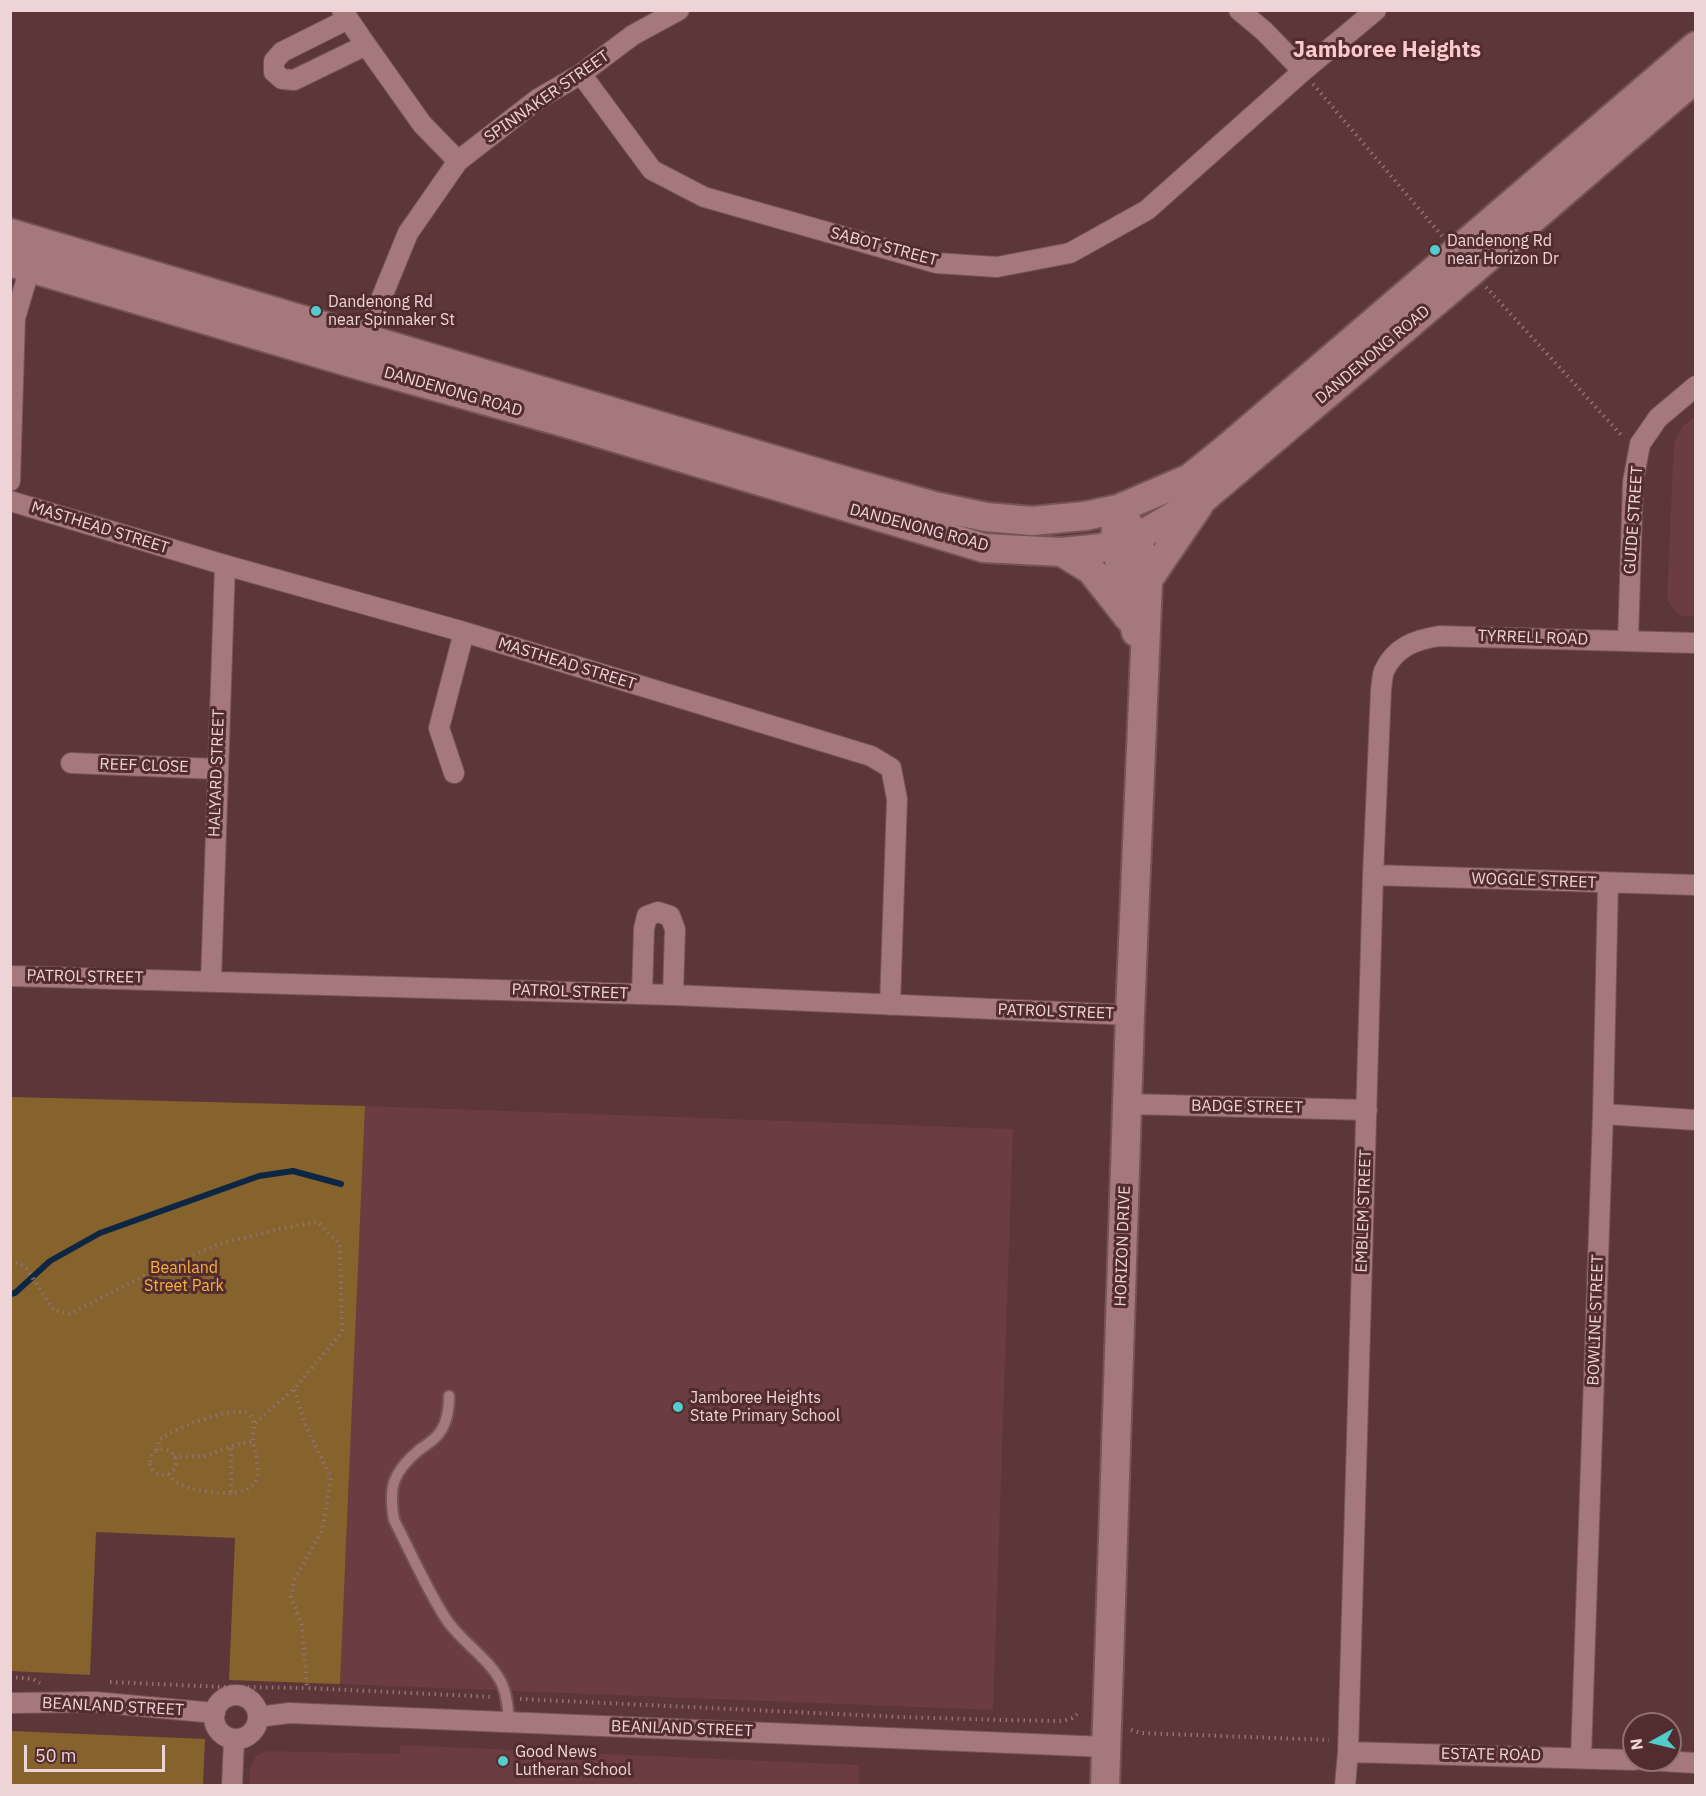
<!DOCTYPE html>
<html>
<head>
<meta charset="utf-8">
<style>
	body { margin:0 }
	#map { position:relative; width:1706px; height:1796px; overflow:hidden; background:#5d3639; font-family:"IBM Plex Sans",sans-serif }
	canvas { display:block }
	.frame { position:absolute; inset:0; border:12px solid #eed4d6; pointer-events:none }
	.north { position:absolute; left:1622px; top:1712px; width:60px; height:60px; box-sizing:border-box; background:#522c2f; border:2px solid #906f72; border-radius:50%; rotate:262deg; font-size:16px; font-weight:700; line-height:24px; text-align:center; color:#eed4d6 }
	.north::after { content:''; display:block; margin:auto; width:21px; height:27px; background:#52cdcc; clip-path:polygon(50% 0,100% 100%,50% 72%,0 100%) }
	.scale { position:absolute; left:24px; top:1745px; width:141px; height:27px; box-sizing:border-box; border:3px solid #eed4d6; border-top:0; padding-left:8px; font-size:18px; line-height:21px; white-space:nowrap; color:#eed4d6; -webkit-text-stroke:4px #522c2f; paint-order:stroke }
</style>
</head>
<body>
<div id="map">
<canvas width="1706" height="1796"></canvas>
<div class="frame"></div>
<div class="north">N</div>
<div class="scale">50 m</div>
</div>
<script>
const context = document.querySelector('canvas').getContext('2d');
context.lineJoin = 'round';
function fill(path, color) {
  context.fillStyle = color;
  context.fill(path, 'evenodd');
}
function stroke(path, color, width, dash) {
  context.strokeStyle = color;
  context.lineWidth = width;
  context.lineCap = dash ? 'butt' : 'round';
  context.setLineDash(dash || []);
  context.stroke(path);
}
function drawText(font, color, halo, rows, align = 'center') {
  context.font = font + ' "IBM Plex Sans",sans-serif';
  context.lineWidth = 6;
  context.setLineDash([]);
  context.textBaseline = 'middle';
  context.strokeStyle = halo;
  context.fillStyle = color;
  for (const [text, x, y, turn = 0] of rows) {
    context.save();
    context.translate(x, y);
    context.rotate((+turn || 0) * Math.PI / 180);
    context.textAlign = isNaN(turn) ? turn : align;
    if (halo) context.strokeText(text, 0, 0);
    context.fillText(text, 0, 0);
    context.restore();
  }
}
fill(new Path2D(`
	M1695,416V616H1681L1674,610L1667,600L1674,442L1683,426Z
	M365,1106L1013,1129L993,1710L340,1684Z
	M400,1745L859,1765V1785H249L250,1769L256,1756L267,1751L400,1754Z`), '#6b3c41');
fill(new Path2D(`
	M11,1097L365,1106L340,1684L229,1680L235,1538L96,1532L90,1675L11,1671Z
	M11,1731L205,1739L203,1785H11Z`), '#86622c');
stroke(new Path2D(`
	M10,1294L15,1293L50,1261L100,1233L259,1176L293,1171L341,1184`), '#0d2643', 6);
const lane = new Path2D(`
	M449,1396C449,1410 447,1425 437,1436C432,1441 425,1446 419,1450C393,1472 388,1487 394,1520C411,1553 426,1588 446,1619C461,1642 488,1657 501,1682C507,1694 508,1709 509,1722`);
const street = new Path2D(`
	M342,10L366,45L422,124L458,161
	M1239,10L1264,31L1303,71
	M348,19L282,52L274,61V72L282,79L294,80L366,45
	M581,74L652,170L704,197L936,263L997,267L1070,253L1147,210L1303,71L1376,10
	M361,348L408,233L458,161L538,99L581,74L633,35L679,10
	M10,481L15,318L30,268L28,258
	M10,501L225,565L464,632L871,756L891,768L897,799L890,1005
	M1628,641L1633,482L1640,444L1658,418L1696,386
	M71,763L217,769
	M454,773L439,728L464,632
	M1373,875L1696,885
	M10,976L673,995L1130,1015
	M211,981L225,565
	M642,994L644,929L647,916L658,912L670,916L675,929L673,995
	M1127,1104L1367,1110
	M1603,1114L1696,1120
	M214 1717a22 22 0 1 1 44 0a22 22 0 1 1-44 0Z
	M10,1703L95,1702L215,1713
	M258,1717L289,1713L1106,1747
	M1348,1752L1634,1760
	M1581,1757L1603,1114L1608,883
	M1642,1760L1696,1763
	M232,1786L234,1739
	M1345,1786L1348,1752L1373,875L1381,690C1382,684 1382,676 1384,671C1395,647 1415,640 1439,636L1696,643`);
const secondary = new Path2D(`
	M10,233L849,482L934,506L986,517L1032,521L1085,516L1118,509L1190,478L1226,449L1696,46
	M10,262L355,364L566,423L984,548L1062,552L1101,548L1143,534L1204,498L1472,271L1696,78
	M1116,525L1115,544L1136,632
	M1062,552L1091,570L1128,617
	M1148,580L1199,505
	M1105,1786L1130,1015L1148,580L1137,536L1126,521`);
stroke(lane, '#755457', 14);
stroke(street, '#755457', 22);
stroke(secondary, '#755457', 32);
stroke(new Path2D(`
	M1313,84L1442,236
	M1486,287L1623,437
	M10,1261L25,1266L53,1310L70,1314L150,1273L219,1244L279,1229L318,1222L340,1245L342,1332L294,1389L304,1422L331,1478L322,1531L294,1580L291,1597L302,1626L307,1688L494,1697
	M150 1462a13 13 0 1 1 26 0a13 13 0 1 1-26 0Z
	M157,1450L159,1440C172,1429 231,1406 247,1413C251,1415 253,1420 254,1424
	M174,1457L204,1456L241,1443L253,1442
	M168,1474C174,1481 182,1486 191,1488C206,1493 250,1499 256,1480C261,1467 254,1452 253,1438C252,1434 254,1429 254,1424L294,1389
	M231,1492V1447
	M10,1677L33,1679L40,1683
	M110,1682L225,1687L307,1688
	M520,1699L900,1717L1003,1720L1062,1721L1072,1718L1077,1714
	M1131,1730L1141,1733L1329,1740`), '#927073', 4, [1.5, 4.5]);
stroke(lane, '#a5787b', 10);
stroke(street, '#a5787b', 20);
stroke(secondary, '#a5787b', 28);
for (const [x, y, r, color] of [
	[1435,250,6,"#52cdcc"],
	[316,311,6,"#52cdcc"],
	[678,1407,6,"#52cdcc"],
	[503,1761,6,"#52cdcc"]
]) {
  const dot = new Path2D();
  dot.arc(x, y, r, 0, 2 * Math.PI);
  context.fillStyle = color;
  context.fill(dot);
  stroke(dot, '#522c2f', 2);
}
drawText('16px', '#eed4d6', '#522c2f', [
	["SPINNAKER STREET",547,97,-35],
	["SABOT STREET",884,247,15],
	["DANDENONG ROAD",1373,355,-40],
	["DANDENONG ROAD",453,392,16],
	["GUIDE STREET",1634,520,-86],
	["MASTHEAD STREET",100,528,17],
	["DANDENONG ROAD",919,528,15],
	["TYRRELL ROAD",1533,638,2],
	["MASTHEAD STREET",567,664,17],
	["REEF CLOSE",144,766,2],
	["HALYARD STREET",217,773,-88],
	["WOGGLE STREET",1534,881,2],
	["PATROL STREET",85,977,1],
	["PATROL STREET",570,992,2],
	["PATROL STREET",1056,1012,2],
	["BADGE STREET",1247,1107,1],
	["EMBLEM STREET",1364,1211,-88],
	["HORIZON DRIVE",1123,1246,-88],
	["BOWLINE STREET",1596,1320,-88],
	["BEANLAND STREET",113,1707,3],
	["BEANLAND STREET",682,1729,2],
	["ESTATE ROAD",1491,1755,1]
]);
drawText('16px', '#eed4d6', '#522c2f', [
	["Dandenong Rd",1447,241],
	["near Horizon Dr",1447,259],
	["Dandenong Rd",328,302],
	["near Spinnaker St",328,320],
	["Jamboree Heights",690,1398],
	["State Primary School",690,1416],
	["Good News",515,1752],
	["Lutheran School",515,1770]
], 'left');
drawText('16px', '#f8b03f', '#522c2f', [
	["Beanland",184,1268],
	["Street Park",184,1286]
]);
drawText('bold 22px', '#fac9cb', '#522c2f', [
	["Jamboree Heights",1387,51]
]);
</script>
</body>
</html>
